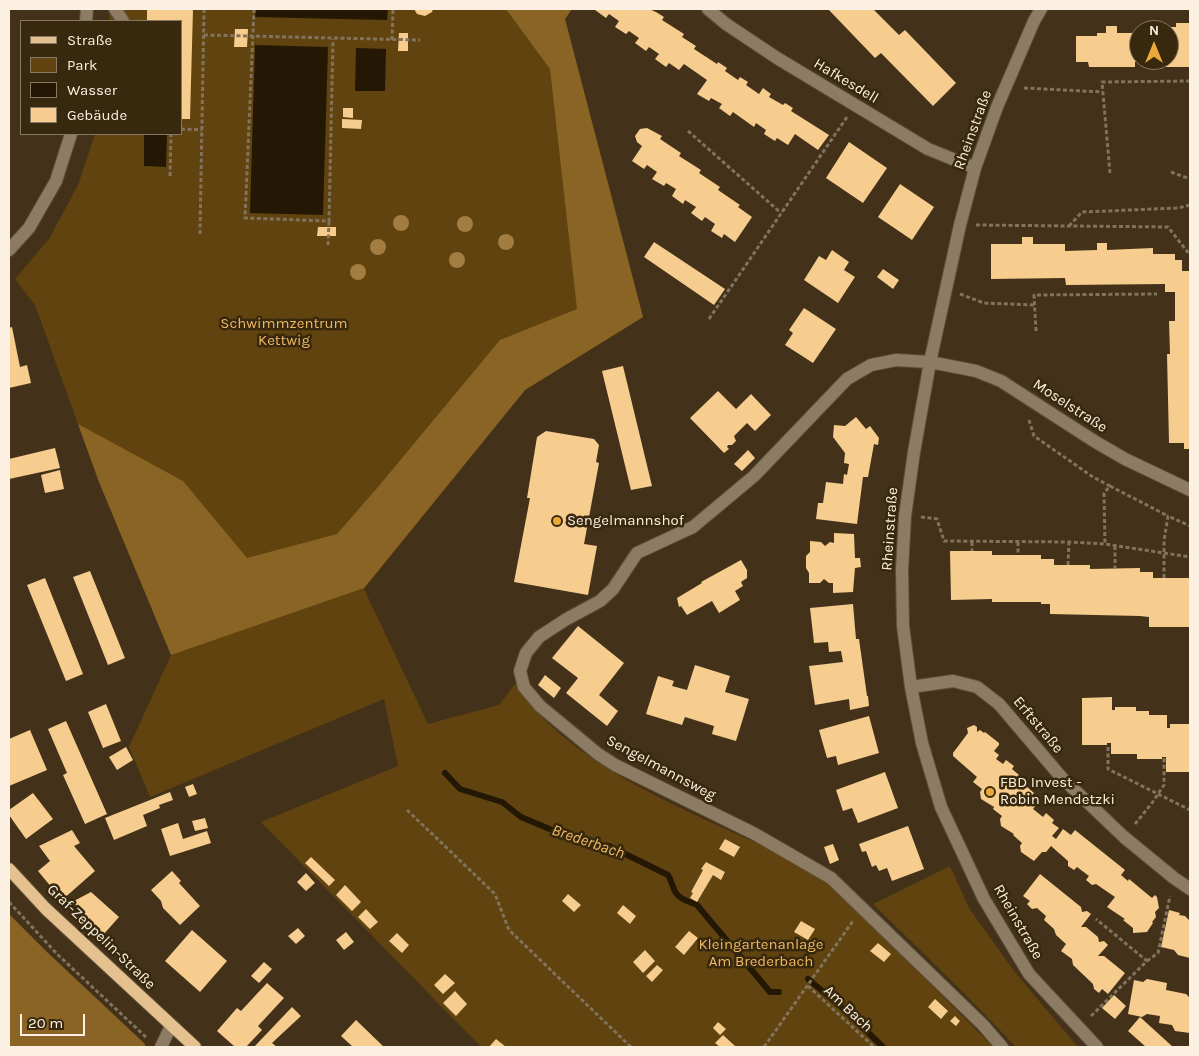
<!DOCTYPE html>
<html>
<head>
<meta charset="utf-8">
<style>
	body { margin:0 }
	#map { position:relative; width:1199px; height:1056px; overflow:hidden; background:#433219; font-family:Karla,sans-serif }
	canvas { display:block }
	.frame { position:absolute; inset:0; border:10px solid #fbf0e1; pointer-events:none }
	.legend { position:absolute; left:20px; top:20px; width:162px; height:115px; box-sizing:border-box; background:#38280e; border:1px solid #867862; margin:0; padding:6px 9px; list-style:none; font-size:15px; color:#fbf0e1 }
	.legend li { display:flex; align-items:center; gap:10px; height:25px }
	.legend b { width:25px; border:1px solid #867862 }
	.north { position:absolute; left:1129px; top:20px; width:50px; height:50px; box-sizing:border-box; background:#38280e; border:1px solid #867862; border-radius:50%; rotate:0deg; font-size:14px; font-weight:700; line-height:20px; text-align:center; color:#fbf0e1 }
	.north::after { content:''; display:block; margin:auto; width:18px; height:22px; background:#eaaa39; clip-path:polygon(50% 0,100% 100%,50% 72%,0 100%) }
	.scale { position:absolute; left:20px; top:1014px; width:65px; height:22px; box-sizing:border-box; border:2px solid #fbf0e1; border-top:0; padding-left:6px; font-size:15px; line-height:18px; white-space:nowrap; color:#fbf0e1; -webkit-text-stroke:4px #38280e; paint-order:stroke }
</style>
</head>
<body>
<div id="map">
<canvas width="1199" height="1056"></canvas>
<div class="frame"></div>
<ul class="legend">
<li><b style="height:6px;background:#e4c18e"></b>Straße</li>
<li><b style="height:14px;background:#60430e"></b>Park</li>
<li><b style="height:14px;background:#241805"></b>Wasser</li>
<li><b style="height:14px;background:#f6cd8f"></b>Gebäude</li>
</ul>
<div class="north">N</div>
<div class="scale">20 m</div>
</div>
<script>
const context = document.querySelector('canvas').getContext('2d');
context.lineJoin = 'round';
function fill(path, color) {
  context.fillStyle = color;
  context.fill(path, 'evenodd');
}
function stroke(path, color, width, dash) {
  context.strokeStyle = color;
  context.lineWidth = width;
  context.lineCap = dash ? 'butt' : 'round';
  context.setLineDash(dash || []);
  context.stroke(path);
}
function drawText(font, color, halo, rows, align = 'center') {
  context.font = font + ' Karla,sans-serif';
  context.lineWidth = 5;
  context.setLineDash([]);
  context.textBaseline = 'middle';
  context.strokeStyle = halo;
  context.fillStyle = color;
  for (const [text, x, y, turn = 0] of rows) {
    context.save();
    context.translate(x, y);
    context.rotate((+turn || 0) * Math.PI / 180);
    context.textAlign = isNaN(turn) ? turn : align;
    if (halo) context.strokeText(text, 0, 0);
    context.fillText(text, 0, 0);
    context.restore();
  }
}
fill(new Path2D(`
	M110,9H572L565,19L643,317L525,390L364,589L428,724L499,705L516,683C556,751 654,796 723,828C759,844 795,859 826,883C848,900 867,921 886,940C922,976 958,1011 993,1047H481L261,822L398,766L384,699L150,797L129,747L171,655L99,482L35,305L15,279L49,239L78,185L95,134H181V21H109Z
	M950,866L969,908L1014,971L1078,1047H1016L963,992L873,904Z`), '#60430e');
fill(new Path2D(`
	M506,9H572L565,19L643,317L525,390L364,588L171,655L99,482L78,424L183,481L247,558L337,534L378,487L500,340L577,309L550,69Z
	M9,914L47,952L145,1044V1047H9Z`), '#896425');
fill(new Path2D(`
	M256,9H388L387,20L255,17Z
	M255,45L328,47L323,215L250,213Z
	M356,48L386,49L385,91H355Z
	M144,135H167L166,167L144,166Z`), '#241805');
stroke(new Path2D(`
	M445,773L460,789L502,802L521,817L583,843L609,846L668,875C672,881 672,887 676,893C680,900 691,902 697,905L770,992H779
	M808,979L845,1010L883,1047`), '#241805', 6);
fill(new Path2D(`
	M147,9H193L190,119H181V21H147Z
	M414,9H433L432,12L425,16L417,14Z
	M596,9H649L656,12L664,17L662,20L684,34L682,37L696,46L694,49L717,64L718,62L727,68L725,71L738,80L740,77L748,82L746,85L759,94L763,88L771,94L769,97L783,105L785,103L793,108L791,111L829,135L818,150L795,134L788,145L777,138L775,141L764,134L766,130L756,123L754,127L733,112L730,116L719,108L722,104L711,98L709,101L697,94L707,80L684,64L679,70L669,63L666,67L655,59L659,54L649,47L646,51L635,43L639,38L629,31L626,34L615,27L619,21L609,14L606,18L595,10Z
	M828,9H873L899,35L905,30L956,83L933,106L881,53L875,58Z
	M1176,23H1190V67H1166L1165,62H1157V67H1146V62H1135V67H1089L1088,62H1076V36H1097V33H1106V26H1117V33H1136V35H1139V60H1169V29L1170,27H1176Z
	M235,29H248L247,47H234Z
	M399,33H408V51H398Z
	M343,108H353V118L343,117Z
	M342,119L362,120L361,129L342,128Z
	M647,128L662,136L660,139L681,153L679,156L701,170L699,173L720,187L718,190L740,205L738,207L752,217L735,242L724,234L722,238L711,231L715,224L705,217L702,221L691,213L696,207L685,200L683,204L672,196L676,189L666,183L664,186L652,179L657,172L647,165L644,169L632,161L642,146L637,142L635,136L640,129Z
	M849,142L887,168L863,203L826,178Z
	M900,184L934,207L912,240L878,217Z
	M318,227H336V236H317Z
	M1022,237H1033V244H1065V251L1097,250V243H1107V250L1153,248V254H1175V260H1182V271H1190V449H1184V443H1169L1167,354H1170L1169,321H1175V292H1165V284L1066,285L1065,278L991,279V244H1022Z
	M654,242L725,289L714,305L644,257Z
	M832,250L849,262L844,270L855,277L838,303L804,280L819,256L826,260Z
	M883,269L899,280L893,289L877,277Z
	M804,308L836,329L813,363L785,345L793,333L789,330Z
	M12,327L20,367L27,365L31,383L9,388V328Z
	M623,366L652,486L631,490L602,371Z
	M718,391L736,409L751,394L771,415L755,431L747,423L734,436L736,441L732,445H728L727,447L729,449L724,453L690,418Z
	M856,417L866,429L870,426L879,438L878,445L874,444L868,477H863L857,524L816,519L818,503H823L826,482L843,484L844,474L847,475L849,464L844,463L845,453L833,437L834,425L845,426Z
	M546,431L594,439L599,445L596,462L599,463L584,544L597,546L588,595L514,582L530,498H527L537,437Z
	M55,448L60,468L9,479V459Z
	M748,450L755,458L742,471L734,464Z
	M60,470L64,489L45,493L41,475Z
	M834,533L854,534L855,558H860L861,567L855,568L853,592L833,593V583H829L824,579L820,583H809V573L806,568V556L810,552V541L821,542L825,546L830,542L834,543Z
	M950,551H992V555H1041V559H1054V565H1090V569L1140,568V572H1153V578H1189L1190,627H1149V617L1140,616L1050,614V604H1041V602H992V599L951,600Z
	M741,560L747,570V578L741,582L743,586L735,591L740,600L719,613L712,601L687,615L681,606L679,607L677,598L702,583L701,582Z
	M90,571L125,658L108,665L73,577Z
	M45,578L83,674L66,681L27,585Z
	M853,604L856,639H859L867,696H868L869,706L850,710L849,699L815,705L809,666L843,662L841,651L829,652L828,642L814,643L810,608Z
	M578,626L624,663L599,695L618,711L607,726L566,693L578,678L552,658Z
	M695,665L730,676L725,692L749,699L736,741L712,734L714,726L685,717L682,725L646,714L658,676L674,681L672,686L687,690Z
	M545,675L561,688L554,698L538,685Z
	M1112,697V710H1115V707H1136V711H1149V715H1167V728H1170V724H1190V772H1166V757H1162V759H1137V754H1111V743H1107V745H1082V698Z
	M106,704L121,741L103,748L88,712Z
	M869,716L879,753L838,765L836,756L827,758L819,730Z
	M66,721L107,814L85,824L63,775L67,773L48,729Z
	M974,725L977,727V732L980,730L984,733L985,732L999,743V745L994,751L999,755L996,759L1003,764L1006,760L1014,766L1012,769L1019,775L1012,782L1023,790L1026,786L1034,793L1032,796L1039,801L1033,809L1043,817L1046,813L1054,820L1052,823L1059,828L1052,836L1056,839L1063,829L1071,835L1075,830L1125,870L1121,875L1128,881L1129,879L1152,898L1155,895L1157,897L1159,908L1155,912L1156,917L1152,922L1153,923L1147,932L1133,933V928L1123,920L1125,919L1107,907L1115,897L1096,884L1092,885L1086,880L1089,876L1077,867L1074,870L1068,866V861L1051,846L1046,852H1042L1034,861L1021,852L1020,846L1022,843L1013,835L1014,834L1001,826L1000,819L1002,816L993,809L994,807L981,799L980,792L982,789L973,782L977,777L953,756V753L968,733L967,728Z
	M30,730L47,770L9,786V739Z
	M126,747L133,760L117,770L109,757Z
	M885,772L898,808L858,823L852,808L843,811L836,790Z
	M193,784L197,794L189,797L185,787Z
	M170,792L173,800L159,805L160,808L143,815L147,826L114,840L105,818Z
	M33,793L53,819L26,839L9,815V810Z
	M205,818L208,828L195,831L192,821Z
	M178,823L183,839L207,831L211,843L170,856L161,829Z
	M908,826L924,869L892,881L887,868L879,871L876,865L872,867L866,851L862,852L859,844Z
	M72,830L80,843L74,846L95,871L62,900L38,871L50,861L39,846Z
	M725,839L740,847L734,857L719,849Z
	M833,844L839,860L830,864L824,847Z
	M311,857L335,880L329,886L305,863Z
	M706,862L725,872L721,880L713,875L697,902L690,898L693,893L691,892L703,870L701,869Z
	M172,871L181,881L179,883L200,906L180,925L163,908L161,901L151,890Z
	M306,873L315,883L306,891L297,882Z
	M1040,874L1081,907L1082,912L1087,911L1091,914L1081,927H1086L1098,937L1099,942L1104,941L1108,945L1098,956H1104L1125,973L1108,994L1102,989L1099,993L1094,989L1093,984L1073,965L1072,959L1061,951L1066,944L1056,935L1054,929L1044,920L1046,916L1037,908L1032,909L1027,904L1030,901L1023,896Z
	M345,885L361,902L352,911L336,895Z
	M91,892L119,917L103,935L81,915L84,912L72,902Z
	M568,894L581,905L574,912L562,901Z
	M623,905L636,916L630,924L617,913Z
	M366,909L378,922L370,929L358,917Z
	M1169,910L1180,913L1179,915L1185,916L1190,921V958L1178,955L1174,950L1161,947Z
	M801,921L815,929L808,940L794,932Z
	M298,928L305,936L296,944L288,936Z
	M192,930L227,961L200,992L165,961Z
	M689,931L698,938L684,955L675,947Z
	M346,932L354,942L344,950L336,940Z
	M397,933L409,945L402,953L389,941Z
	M878,943L891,954L884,962L870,951Z
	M645,950L655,961L643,973L633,962Z
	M264,962L272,969L259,983L251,976Z
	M657,965L663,970L652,982L646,976Z
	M445,974L455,983L443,994L434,985Z
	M1147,979L1167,983L1166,990L1186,994L1190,998V1033L1175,1031L1172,1025L1159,1023L1160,1016L1147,1014L1142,1017L1128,1014L1134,980L1143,982Z
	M267,983L284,998L258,1026L262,1030L246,1047H235L217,1031L237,1008L241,1011Z
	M455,991L467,1004L456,1016L443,1003Z
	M1114,995L1126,1006L1115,1019L1102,1008Z
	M935,999L948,1011L941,1019L928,1007Z
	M292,1007L301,1016L272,1043L277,1047H254Z
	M955,1016L960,1021L956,1026L950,1021Z
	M1140,1017L1173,1047H1146L1128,1031Z
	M356,1020L384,1047H353L341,1036Z
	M718,1022L726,1029L720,1035L713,1028Z
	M723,1035L735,1046L734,1047H720L715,1043Z
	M496,1039L506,1047H489Z`), '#f6cd8f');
const minor = new Path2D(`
	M115,9L123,21
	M708,9L726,24L777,58L928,149L975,168
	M1041,9L1034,21L997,107L975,168L960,225L930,362L914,452L905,516L902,570L903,626L911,687L922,743L941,807L984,899L1029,974L1097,1047
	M86,21L87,9
	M9,250L29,228L56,181L71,134
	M911,687L953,681L977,687L999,704L1062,778L1124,837L1174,878L1190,889
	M161,1047L171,1026
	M1002,1047L983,1025L831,878L755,834L615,765L598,754L540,706L524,687L520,671L526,653L539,637L565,620L600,601L613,589L637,553L693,527L754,476L847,379L871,365L896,360L930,362L976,371L1001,381L1094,441L1125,459L1190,490`);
const major = new Path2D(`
	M9,869L46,909L195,1047`);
stroke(minor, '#605039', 14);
stroke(major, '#605039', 14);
stroke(new Path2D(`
	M254,9L245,218L329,221L333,39
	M204,35L420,40
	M392,40L393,9
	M1024,88L1103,92
	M181,129L202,130
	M688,131L781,213
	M1171,172L1190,179
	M1110,173L1102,82L1190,81
	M170,176L171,134
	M976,225L1168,227L1190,255
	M1069,226L1082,212L1178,208L1190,205
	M200,234L204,9
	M328,245L329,221
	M960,294L984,303L1034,305
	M709,319L847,117
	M1036,331L1034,295L1157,294
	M1029,420L1034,436L1093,477L1110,486L1104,493L1105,544
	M1110,486L1168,516
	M921,517L937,519L944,541L1069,542L1105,544L1190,557
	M972,542V551
	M1018,542V555
	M1115,546V568
	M1068,565L1069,542
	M1164,578V541L1168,516L1190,526
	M1108,747V769L1190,810
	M407,810L495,894L509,930L631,1047
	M1135,824L1152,803L1164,785V757
	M9,902L58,955L147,1038
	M1147,961L1158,953L1170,896
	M808,986L874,1047
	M1091,1016L1147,961L1096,919
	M764,1047L853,921`), '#82735d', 3, [4, 2.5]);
stroke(minor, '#8d7c63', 12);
stroke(major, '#e4c18e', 12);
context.fillStyle = '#a27c41';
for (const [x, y] of [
	[401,223],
	[465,224],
	[506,242],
	[378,247],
	[457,260],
	[358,272]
]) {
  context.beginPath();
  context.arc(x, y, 8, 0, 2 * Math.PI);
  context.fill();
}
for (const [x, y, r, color] of [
	[557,521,5,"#eaaa39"],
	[990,792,5,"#eaaa39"]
]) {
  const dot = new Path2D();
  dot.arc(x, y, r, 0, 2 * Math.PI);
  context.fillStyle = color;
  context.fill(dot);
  stroke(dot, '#38280e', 2);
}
drawText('15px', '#fbf0e1', '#38280e', [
	["Hafkesdell",846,81,31],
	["Rheinstraße",973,130,-70],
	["Moselstraße",1070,406,33],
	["Rheinstraße",890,529,-86],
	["Erftstraße",1038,725,50],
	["Sengelmannsweg",661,768,28],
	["Rheinstraße",1018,922,60],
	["Graf-Zeppelin-Straße",101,937,44],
	["Am Bach",848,1009,43]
]);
drawText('15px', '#efb862', '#38280e', [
	["Schwimmzentrum",284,324],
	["Kettwig",284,341],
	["Kleingartenanlage",761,945],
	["Am Brederbach",761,962]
]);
drawText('15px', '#fbf0e1', '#38280e', [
	["Sengelmannshof",567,521],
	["FBD Invest -",1000,783],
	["Robin Mendetzki",1000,800]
], 'left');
drawText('italic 16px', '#f1ba64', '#38280e', [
	["Brederbach",588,842,19]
]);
</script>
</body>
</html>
